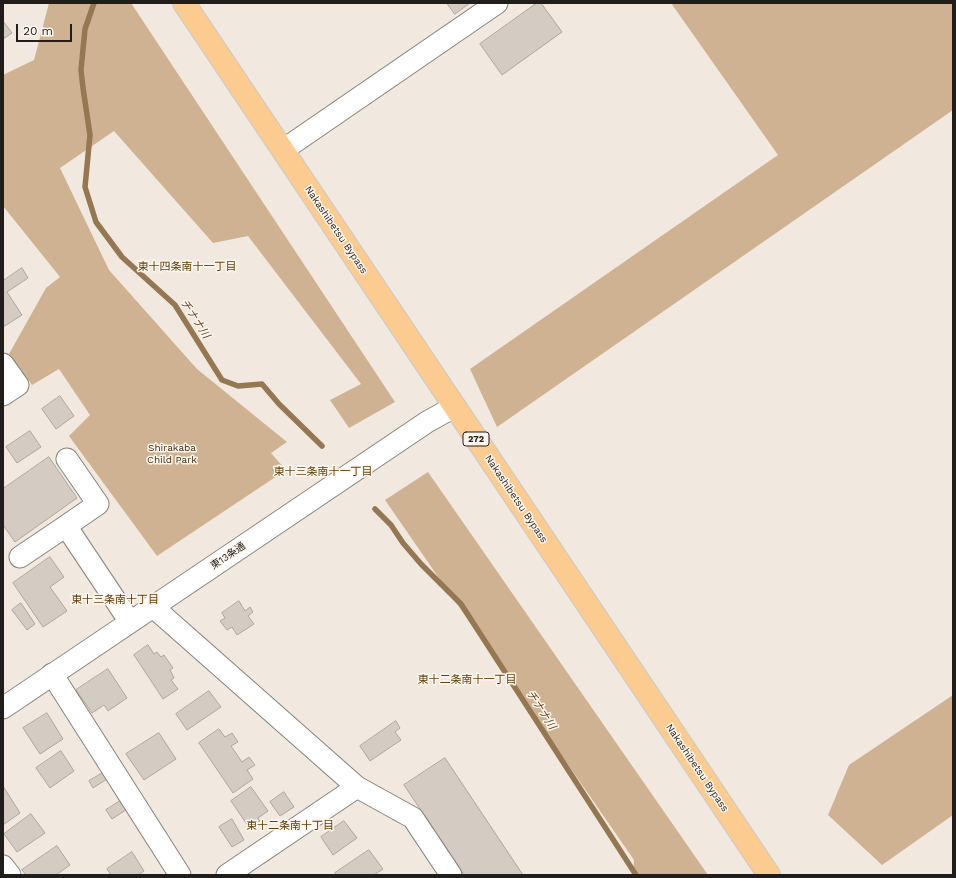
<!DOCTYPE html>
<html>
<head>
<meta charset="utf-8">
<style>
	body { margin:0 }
	#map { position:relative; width:956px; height:878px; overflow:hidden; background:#f1e9e0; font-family:"Work Sans",sans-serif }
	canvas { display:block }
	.frame { position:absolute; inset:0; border:4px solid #201d1a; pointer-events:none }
	.scale { position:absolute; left:16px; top:24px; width:56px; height:18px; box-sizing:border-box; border:2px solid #201d1a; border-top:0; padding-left:5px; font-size:12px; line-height:14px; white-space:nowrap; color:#201d1a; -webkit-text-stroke:3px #fff6ed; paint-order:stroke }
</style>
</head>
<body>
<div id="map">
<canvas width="956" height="878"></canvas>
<div class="frame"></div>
<div class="scale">20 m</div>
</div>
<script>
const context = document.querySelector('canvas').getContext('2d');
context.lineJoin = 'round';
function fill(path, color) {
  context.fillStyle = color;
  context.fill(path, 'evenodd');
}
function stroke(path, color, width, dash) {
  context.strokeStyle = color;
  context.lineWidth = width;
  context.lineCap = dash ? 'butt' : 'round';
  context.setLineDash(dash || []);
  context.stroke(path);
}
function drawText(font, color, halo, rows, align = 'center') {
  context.font = font + ' "Work Sans","Noto Sans JP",sans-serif';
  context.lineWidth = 3;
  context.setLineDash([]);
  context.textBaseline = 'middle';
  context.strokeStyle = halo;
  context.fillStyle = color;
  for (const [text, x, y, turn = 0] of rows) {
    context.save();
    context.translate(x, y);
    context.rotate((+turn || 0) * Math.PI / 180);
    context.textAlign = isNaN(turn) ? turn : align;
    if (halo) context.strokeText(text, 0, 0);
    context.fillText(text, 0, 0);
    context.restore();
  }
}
fill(new Path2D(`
	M49,3H131L395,402L349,428L330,400L361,384L248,236L213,243L114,131L60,168L109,270L197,369L287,442L271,453L286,470L157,556L69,436L90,415L59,369L32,385L9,354L46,288L60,277L3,206V75L34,60Z
	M671,3H953V110L497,427L470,369L778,155Z
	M428,472L708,875H633L634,860L385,500Z
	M953,695V815L882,865L828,815L849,765Z`), '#ceb291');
stroke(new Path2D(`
	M94,3L85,29L81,70L83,88L90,135L85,187L96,222L122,257L175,305L222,380L238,386L262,384L279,404L322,446
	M375,509L391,525L403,543L421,564L461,604L636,875`), '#957752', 5.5);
const building = new Path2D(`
	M447,3H470L455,14Z
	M537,3H541L562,32L502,75L480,44Z
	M3,21L12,33L3,39Z
	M22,268L28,278L7,292L22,315L3,327V281Z
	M60,396L74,416L56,429L42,409Z
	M30,431L41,447L17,463L6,447Z
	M49,457L77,498L15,542L3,525V489Z
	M50,557L64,577L50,587L67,611L43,627L13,583Z
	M239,601L245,611L250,607L253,612L248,616L254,624L237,635L232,627L227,630L220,621L225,618L222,613Z
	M21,603L35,624L27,630L12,610Z
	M148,645L154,654L157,652L161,657L164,655L173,668L170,670L174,678L171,680L178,689L163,699L134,655Z
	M108,669L127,698L108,711L104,705L92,713L76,690Z
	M209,691L221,707L187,730L176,714Z
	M47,713L63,739L40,754L23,728Z
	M396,721L400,728L395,732L401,740L370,761L360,746Z
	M219,729L225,737L232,733L238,742L231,746L242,762L249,757L255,765L247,770L253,779L233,793L199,743Z
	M159,733L176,759L144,780L126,754Z
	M61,751L74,771L50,788L36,768Z
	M445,758L523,875H464L404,785Z
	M103,773L107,779L93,788L89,781Z
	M3,786L20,813L3,825Z
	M251,787L268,811L258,818L260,821L250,829L231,801Z
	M284,792L294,807L280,816L270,802Z
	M120,801L126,810L112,819L106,810Z
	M31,814L45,833L17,852L4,834Z
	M232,819L244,840L232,847L219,827Z
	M344,821L357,838L333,855L321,837Z
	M57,846L70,865L56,875H26L22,870Z
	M369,850L383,869L374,875H336L335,873Z
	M132,852L144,871L138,875H111L107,869Z`);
fill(building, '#d4ccc2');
stroke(building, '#aea69d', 1);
const minor = new Path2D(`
	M283,150L497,3
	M3,364L18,385L3,395
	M66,526L98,504L67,459
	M20,557L66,526L130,622
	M152,606L357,787L413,818L451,875
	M52,674L180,875
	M3,708L427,422L454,407
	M3,866L10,875
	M227,875L357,787`);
const highway = new Path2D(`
	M184,3L769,875`);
stroke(minor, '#8a827a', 23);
stroke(highway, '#c9c9c8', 24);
stroke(minor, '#fff', 21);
stroke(highway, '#fccb90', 22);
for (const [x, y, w] of [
	[476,439,26]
]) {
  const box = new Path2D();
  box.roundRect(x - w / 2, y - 7, w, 14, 3);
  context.fillStyle = '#fff6ed';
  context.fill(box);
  stroke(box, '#201d1a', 1);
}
drawText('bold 9px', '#201d1a', null, [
	["272",476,439]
]);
drawText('10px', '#201d1a', '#fff6ed', [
	["Nakashibetsu Bypass",336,230,56],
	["Nakashibetsu Bypass",516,499,56],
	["東13条通",228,556,-34],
	["Nakashibetsu Bypass",697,768,56]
]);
drawText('10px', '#3d2b13', '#fff6ed', [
	["Shirakaba",172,448],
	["Child Park",172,460]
]);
drawText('11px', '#623f0a', '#fff6ed', [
	["東十四条南十一丁目",187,267],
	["東十三条南十一丁目",323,472],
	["東十三条南十丁目",115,600],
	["東十二条南十一丁目",467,680],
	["東十二条南十丁目",290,826]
]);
drawText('italic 11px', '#5e4018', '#fff6ed', [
	["チナナ川",195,319,57],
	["チナナ川",541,710,57]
]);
</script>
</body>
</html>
